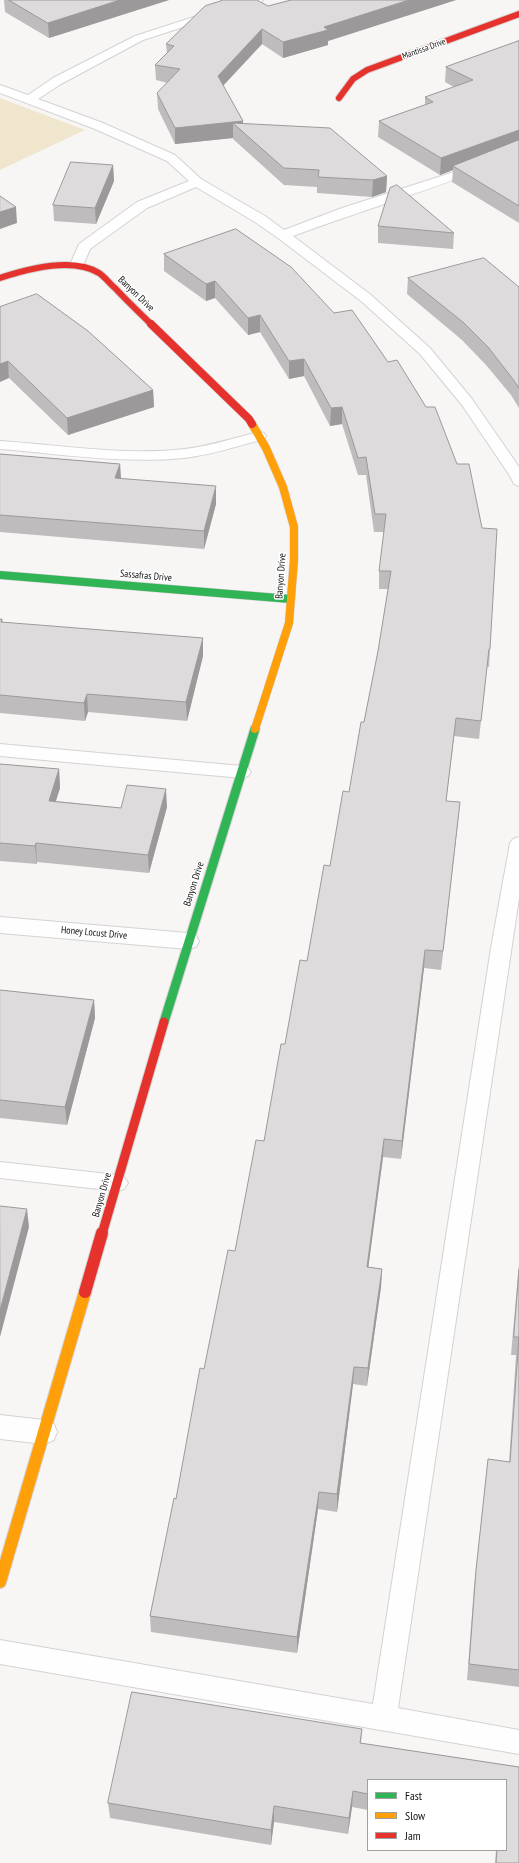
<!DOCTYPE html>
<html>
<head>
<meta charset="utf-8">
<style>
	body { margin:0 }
	#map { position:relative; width:519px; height:1863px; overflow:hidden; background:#f8f5f5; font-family:"PT Sans Narrow",sans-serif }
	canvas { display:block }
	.legend { position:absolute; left:367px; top:1779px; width:140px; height:72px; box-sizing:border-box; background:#fff; border:1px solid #a0a0a0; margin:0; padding:5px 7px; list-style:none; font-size:12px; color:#121111 }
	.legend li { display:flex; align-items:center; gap:8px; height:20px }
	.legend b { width:20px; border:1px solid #a0a0a0 }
</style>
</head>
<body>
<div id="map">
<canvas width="519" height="1863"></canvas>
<ul class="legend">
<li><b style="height:5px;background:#30b455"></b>Fast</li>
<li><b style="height:5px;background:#ff9f0a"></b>Slow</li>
<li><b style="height:5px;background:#e5322d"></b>Jam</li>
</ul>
</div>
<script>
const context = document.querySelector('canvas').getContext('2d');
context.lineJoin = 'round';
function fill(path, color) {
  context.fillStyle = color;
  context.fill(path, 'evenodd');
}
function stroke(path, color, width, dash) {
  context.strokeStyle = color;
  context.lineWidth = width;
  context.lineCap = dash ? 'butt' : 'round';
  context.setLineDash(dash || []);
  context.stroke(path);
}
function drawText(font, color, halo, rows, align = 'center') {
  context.font = font + ' "PT Sans Narrow",sans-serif';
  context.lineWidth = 3;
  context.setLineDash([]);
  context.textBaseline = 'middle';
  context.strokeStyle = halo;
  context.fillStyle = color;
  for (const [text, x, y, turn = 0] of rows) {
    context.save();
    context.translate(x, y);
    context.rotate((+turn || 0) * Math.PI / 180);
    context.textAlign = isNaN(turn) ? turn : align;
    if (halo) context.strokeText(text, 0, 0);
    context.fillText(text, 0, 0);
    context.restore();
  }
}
fill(new Path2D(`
	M0,98L85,130L0,170Z`), '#f0e6ce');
const lane = new Path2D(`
	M246,0H263L261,2L143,40L61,84L38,99L103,123L175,155L201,179L265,216L284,230L342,208L460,170L519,146V154C445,186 368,208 293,236L371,295L430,348L472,399L519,467V486L514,484L510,476L462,405L420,354L361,301L278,238L255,222L196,187L147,208L90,249L82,268H72L70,265L79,244L137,202L189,181L167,161L95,129L0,93V85L28,95L53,78L135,36Z
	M259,432L264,433L266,436L264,439C238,446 211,455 184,458C123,464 61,454 0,449V441C61,445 124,456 185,449C210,446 234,438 259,432Z
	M0,744L242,766L248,768L251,772L248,776L242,778L0,756Z
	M519,837V898L398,1708L519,1730V1754L0,1664V1640L373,1704L491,948L510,843L513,839Z
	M0,1162L117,1175L124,1177L128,1183L124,1189L117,1191L0,1178Z`);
const street = new Path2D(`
	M0,917L188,933L196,935L199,941L196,947L188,949L0,933Z
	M0,1415L44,1420L54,1424L57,1432L54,1440L44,1444L0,1439Z`);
const fastFar1 = new Path2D(`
	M0,575L290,599`);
const fast = new Path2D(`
	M164,1022L255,729`);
const slowFar1 = new Path2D(`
	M252,424L266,448L283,487L294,527V560L289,623L255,729`);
const slow = new Path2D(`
	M0,1582L85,1292`);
const jamFar3 = new Path2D(`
	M339,98L353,79L367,70L519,14
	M0,278C27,269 73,257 99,273C105,277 110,284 115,288C127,301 140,313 152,325`);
const jamFar2 = new Path2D(`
	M151,324L249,419L252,424`);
const jamFar1 = new Path2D(`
	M102,1234L164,1022`);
const jam = new Path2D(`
	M85,1292L102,1233`);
stroke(lane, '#d4d2d2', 2);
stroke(street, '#d4d2d2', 2);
stroke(fastFar1, '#d4d2d2', 9);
stroke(fast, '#d4d2d2', 11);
stroke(slowFar1, '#d4d2d2', 9);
stroke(slow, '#d4d2d2', 14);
stroke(jamFar3, '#d4d2d2', 8);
stroke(jamFar2, '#d4d2d2', 9);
stroke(jamFar1, '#d4d2d2', 11);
stroke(jam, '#d4d2d2', 14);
fill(lane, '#fefefe');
fill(street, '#fefefe');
stroke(fastFar1, '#30b455', 8);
stroke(fast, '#30b455', 9);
stroke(slowFar1, '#ff9f0a', 8);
stroke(slow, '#ff9f0a', 12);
stroke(jamFar3, '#e5322d', 6);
stroke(jamFar2, '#e5322d', 8);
stroke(jamFar1, '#e5322d', 9);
stroke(jam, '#e5322d', 12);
fill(new Path2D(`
	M4,0H169L49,38L5,12Z
	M291,0H456L328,41V45L283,58L262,44L223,86L243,121V124L387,176L386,192L372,197L317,193V187L284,185L233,139V138L175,144L158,109L157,93L168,83L156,80L155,65L167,53L166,44L268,6Z
	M519,41V223L452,182L453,170L440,175L378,137L379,121L425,105V97L454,87L445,82L446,67Z
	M113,165L114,181L96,224L54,221L53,205Z
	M378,226L454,233L453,249L378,243Z
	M236,229L490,649L489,667H487L479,739L454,736L446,801L458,821L441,970L424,968L401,1159L383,1157L368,1267L382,1269L381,1287L367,1386L353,1384L337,1512L318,1509L297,1653L151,1632L150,1616L204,1369L264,1141L285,1044L307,961L330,866L349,792L364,722L378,651L388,589H379V571L384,532H374L366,475H358L342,424L330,426L304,376L289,379L260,332L248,335L215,298L206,301L164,271V254Z
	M408,278L519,287V408L511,395L486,365L462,340L407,294Z
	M0,307L153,390L154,407L68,435L9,378Z
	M0,454L120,464L121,479L216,504L204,549L0,532Z
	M0,619H2L3,622L203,656L187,721L88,712L85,721L0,713Z
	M0,764L59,769L60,788L56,801L121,808L167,807L149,873L37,862V864L0,861Z
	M0,990L94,1000L95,1018L67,1125L0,1118Z
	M519,1263V1687L467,1680L474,1587L488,1459L509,1462L516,1355H511Z
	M362,1729L361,1743L519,1767V1863H495L496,1850H506V1780H368V1810L352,1807L348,1834L274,1822L271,1845L110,1818L108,1803Z`), '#bfbcbd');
fill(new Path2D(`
	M120,0H169L49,38L48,23Z
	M409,0H456L328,41V45L283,58V42L324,27Z
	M262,29V44L218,91V76Z
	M243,121V132L233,123V138L175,144V128Z
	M519,130V145L453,166V170L440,175L441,158Z
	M113,165L114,181L96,224L95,208Z
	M387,176L386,192L372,197L373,180Z
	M16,207L17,223L0,229V212Z
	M215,281V298L206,301V284Z
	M260,315V332L248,335V318Z
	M304,359V376L289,379V361Z
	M8,361L9,378L0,382V364Z
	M153,390L154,407L68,435L67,418Z
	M342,407V424L330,426L331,408Z
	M120,464L121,481L115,478Z
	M216,486V504L204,549V531Z
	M203,638V656L187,721L186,702Z
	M87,694L88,712L85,721L84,703Z
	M456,718L454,736L444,819L446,801Z
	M59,769L60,788L50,819L49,801Z
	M166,789L167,807L149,873L148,855Z
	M460,802L458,821L441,970L443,951Z
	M36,843L37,862V864L35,846Z
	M425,950L424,968L401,1159L402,1141Z
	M94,1000L95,1018L67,1125L65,1107Z
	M384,1139L383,1157L366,1285L367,1267Z
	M27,1209L29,1227L0,1337V1310Z
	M382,1269L381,1287L367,1386L368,1368Z
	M354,1367L353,1384L337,1512V1494Z
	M319,1492L318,1509L297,1653V1637Z
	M353,1791L352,1807L348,1834L349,1818Z
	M274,1806V1822L271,1845V1830Z`), '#9b999a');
const building = new Path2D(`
	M9,0H120L48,23Z
	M224,0H257L268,6L291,0H409L324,27L328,30L283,42L262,29L218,76L243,121L175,128L157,93L180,69L155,65L174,46L166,44L205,6Z
	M519,41V130L441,158L379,121L433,102L425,97L473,80L446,67Z
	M233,123L330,128L387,176L373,180L318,177L319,170L284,168Z
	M519,140V206L453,166Z
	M71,162L113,165L95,208L53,205Z
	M397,185L454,233L378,226L390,188Z
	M0,196L16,207L0,212Z
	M236,229L291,267L334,313L352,310L388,362L397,360L426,407H435L457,464H469L482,528L497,529L490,649H489L481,721L456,718L446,801L460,802L443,951L425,950L402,1141L384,1139L367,1267L382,1269L368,1368L354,1367L337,1494L319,1492L297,1637L150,1616L174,1498L176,1499L200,1368L204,1369L228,1250L235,1251L256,1140L264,1141L281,1044H285L300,960L307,961L324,865L330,866L343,791L349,792L361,722H364L378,651L391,571H379L386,514H375L366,457L358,458L342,407L331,408L304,359L289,361L260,315L248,318L215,281L206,284L164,254Z
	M484,258L519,287V388L512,378L488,347L464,323L408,278Z
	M37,294L88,331L153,390L67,418L8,361L0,364V307Z
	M0,454L120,464L115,478L216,486L204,531L0,515Z
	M0,619H2L1,622L203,638L186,702L87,694L84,703L0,695Z
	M0,764L59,769L49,801L121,808L127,785L166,789L148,855L36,843L35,846L0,843Z
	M0,990L94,1000L65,1107L0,1100Z
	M0,1206L27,1209L0,1310Z
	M519,1270V1670L469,1664L476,1570L488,1459L510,1462L519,1337H514Z
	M132,1692L362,1729L360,1743L519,1767V1863H496L497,1850H506V1780H368V1794L353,1791L349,1818L274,1806L271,1830L108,1803Z`);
fill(building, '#dedbdc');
stroke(building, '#9b999a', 1);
drawText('9px', '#121111', '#fff', [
	["Mantissa Drive",424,49,-20]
]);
drawText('10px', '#121111', '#fff', [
	["Banyon Drive",136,294,44],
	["Sassafras Drive",146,576,5],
	["Banyon Drive",281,576,-86],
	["Banyon Drive",194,884,-72],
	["Honey Locust Drive",94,933,5],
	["Banyon Drive",102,1195,-74]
]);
</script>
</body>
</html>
